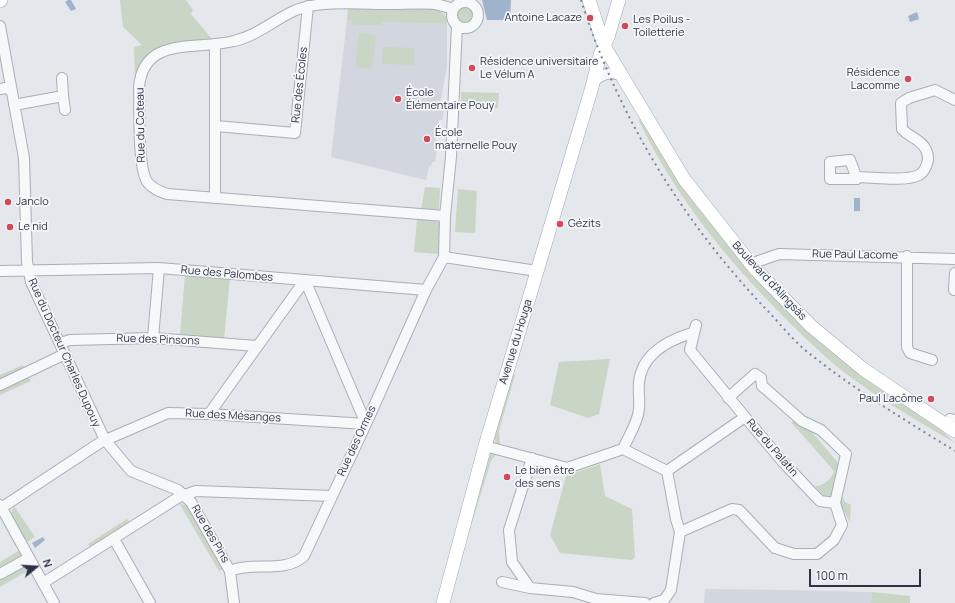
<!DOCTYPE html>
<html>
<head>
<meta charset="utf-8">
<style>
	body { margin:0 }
	#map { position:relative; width:955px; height:603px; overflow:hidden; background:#e4e7ec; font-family:Manrope,sans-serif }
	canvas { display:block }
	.north { position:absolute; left:16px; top:547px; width:40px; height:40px; -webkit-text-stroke:3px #f4f6f9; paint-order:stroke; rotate:72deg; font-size:11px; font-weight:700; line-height:16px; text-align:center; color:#2b3445 }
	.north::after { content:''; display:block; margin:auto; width:14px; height:18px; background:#2b3445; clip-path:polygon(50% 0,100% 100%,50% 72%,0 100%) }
	.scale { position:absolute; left:809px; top:569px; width:112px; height:18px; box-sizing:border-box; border:2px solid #2b3445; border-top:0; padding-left:5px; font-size:12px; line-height:14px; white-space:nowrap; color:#2b3445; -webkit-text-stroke:3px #f4f6f9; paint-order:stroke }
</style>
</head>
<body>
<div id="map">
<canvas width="955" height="603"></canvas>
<div class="north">N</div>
<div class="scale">100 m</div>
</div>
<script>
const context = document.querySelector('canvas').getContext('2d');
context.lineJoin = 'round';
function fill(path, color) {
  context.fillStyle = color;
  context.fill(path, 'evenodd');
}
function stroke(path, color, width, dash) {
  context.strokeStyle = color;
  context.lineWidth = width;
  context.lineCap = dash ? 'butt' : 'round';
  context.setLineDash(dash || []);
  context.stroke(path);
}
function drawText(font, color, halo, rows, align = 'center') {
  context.font = font + ' Manrope,sans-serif';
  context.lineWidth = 3.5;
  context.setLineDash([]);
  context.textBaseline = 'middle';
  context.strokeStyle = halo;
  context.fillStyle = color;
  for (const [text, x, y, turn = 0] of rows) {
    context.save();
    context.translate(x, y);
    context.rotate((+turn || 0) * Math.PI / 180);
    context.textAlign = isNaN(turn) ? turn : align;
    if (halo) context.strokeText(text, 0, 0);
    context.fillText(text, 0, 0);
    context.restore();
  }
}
fill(new Path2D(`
	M347,20L382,25L383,22L447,24V66L439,109L444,111L442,120H439L435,148L437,149L435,162H432L431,166H429L426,180L331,157Z
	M705,589L788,590L872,592L871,603H704Z`), '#d2d6de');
fill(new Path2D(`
	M120,0H186L193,10L191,14L212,39L164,45C146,52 138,65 135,83L134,47L142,45L123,27Z
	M456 15a9 9 0 1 1 18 0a9 9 0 1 1-18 0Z
	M348,7H434L446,16L447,24L383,22L382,25H354L352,21L347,20Z
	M359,33L376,35L372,69L355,67Z
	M383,47L415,48L414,65L382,64Z
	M461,92L499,93L498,108L461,107Z
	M638,119L643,120L751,271L935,424L955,443C918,421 879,399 845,373C823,356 802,335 783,316C725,258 673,193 638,119Z
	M425,187L440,188L439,209L421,210Z
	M458,189L477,191L475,233L455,232Z
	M417,219L441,222L439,254L414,252Z
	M185,275L230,278L224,339L180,335Z
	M610,359L599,414L588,418L550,405L559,362Z
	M23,365L24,368L0,380V375Z
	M512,374L515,375L499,431L500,445L496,443L494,437Z
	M28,376L31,381L0,395V389Z
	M797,420L807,426L838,463C838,475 837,488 830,497L826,498L815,486C822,487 832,479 834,471L791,422Z
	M494,451L498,452L491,461L468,536L464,538L489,454Z
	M600,464L605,496L632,509L635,557L632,560L560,553L550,535L566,476Z
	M842,496L845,502L851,505L850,522L840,504Z
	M179,503L190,507L224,568L219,571Z
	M14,506L35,537L26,543L10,516Z
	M127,519L131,524L91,548L88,544Z
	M20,550L22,555L21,558L0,570V562Z
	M24,566L31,569L0,587V580Z
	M872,592L910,596V603H871Z`), '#c9d6c5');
fill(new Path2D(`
	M68,0H71L76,9L71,11L65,2Z
	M482,0H511L510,20H487Z
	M917,12L919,19L910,22L908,16Z
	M854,198H860V211H854Z
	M43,537L45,540L35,548L32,543Z`), '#9fb4cc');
const minor = new Path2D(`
	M452 15a13 13 0 1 1 26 0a13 13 0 1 1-26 0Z
	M0,26L24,158L27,262L31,282L105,440L131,471L178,490L191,502L230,571L234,603
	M594,81C603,74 612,70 623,77
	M0,89L5,88L12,91
	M63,96L65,110
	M14,105L63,96L62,78
	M216,126L295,133L308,6
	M850,160L857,179H830V162Z
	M857,177C872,177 906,182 919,175C924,172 927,165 928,160C928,156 927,151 925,148C920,139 909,137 902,129L901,103L909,98L935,90L955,100
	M215,197V44
	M445,216L167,194C159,191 153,189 148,183C137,169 140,107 139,87C144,35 196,51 234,41C257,36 275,19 296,10C322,0 362,4 390,4C405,4 420,3 435,4C441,5 447,7 453,9
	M907,256V347L910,353L932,360
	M444,257L537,271
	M756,262L779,254L955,259
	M0,271L159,268L426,290
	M305,280L366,424
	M954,290L955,273
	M696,325L690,350L745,417
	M153,338L159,268
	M60,343L70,340L153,338L257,346
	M0,385L65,354
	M209,414L305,280
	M950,419L955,420
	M485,446L567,468L623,449L667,471L676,519L680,532L671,590L664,600L654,603
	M623,449C628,437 638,423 639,409C640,400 638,391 639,382C642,353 669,340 692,333
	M532,458L509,530L512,562L530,588L573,592L596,599L645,603
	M667,471L745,417L782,461L820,501L835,503
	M0,505L54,603
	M1,508L101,442L168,413L209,414L366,424
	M680,532L732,509L739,510L775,548L794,554H817L834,540L842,525L835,503L846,454L821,430L802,421L767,390L762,386L761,378L755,374L728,398
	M114,539L150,603
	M230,571C253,561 285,574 304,556L366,424L426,290L444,257L445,216L451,157L457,25
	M0,574L29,558
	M502,582L530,588
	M43,583L179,497L196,491L331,496`);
const major = new Path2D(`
	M589,0L604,46L684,179L755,269L811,326L863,369L955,431
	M0,1L1,0
	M443,603L485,446L592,87L600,55L608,37L619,0`);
stroke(minor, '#a9aeb7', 12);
stroke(major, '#a3abb8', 14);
stroke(minor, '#f7f8fa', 10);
stroke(major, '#fff', 13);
stroke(new Path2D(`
	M581,0C617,114 681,219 763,306C777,320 790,337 805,350C852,388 903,419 955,451`), '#7d8696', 2, [2, 4]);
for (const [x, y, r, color] of [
	[590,18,4,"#d1495b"],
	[625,26,4,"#d1495b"],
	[472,68,4,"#d1495b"],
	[908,79,4,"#d1495b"],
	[398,99,4,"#d1495b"],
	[427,139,4,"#d1495b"],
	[8,202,4,"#d1495b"],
	[560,224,4,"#d1495b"],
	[10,227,4,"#d1495b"],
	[931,399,4,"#d1495b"],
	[507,477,4,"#d1495b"]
]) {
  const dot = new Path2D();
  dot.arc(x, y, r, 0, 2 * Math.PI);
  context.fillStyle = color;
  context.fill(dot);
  stroke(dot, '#f4f6f9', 1.5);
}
drawText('11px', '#2b3445', '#f4f6f9', [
	["Antoine Lacaze",582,18,"right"],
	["Les Poilus -",633,20],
	["Toiletterie",633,33],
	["Résidence universitaire",480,62],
	["Le Vélum A",480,75],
	["Résidence",900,73,"right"],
	["Lacomme",900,86,"right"],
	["École",406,93],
	["Élémentaire Pouy",406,106],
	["École",435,133],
	["maternelle Pouy",435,146],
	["Janclo",16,202],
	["Gézits",568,224],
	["Le nid",18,227],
	["Paul Lacôme",923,399,"right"],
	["Le bien être",515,471],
	["des sens",515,484]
], 'left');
drawText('11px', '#2b3445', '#f4f6f9', [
	["Rue des Écoles",300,85,-84],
	["Rue du Coteau",141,125,-91],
	["Rue Paul Lacome",855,255,1],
	["Rue des Palombes",227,274,5],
	["Boulevard d'Alingsäs",769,281,47],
	["Rue des Pinsons",158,340,2],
	["Avenue du Houga",516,342,-73],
	["Rue du Docteur Charles Dupouy",64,353,66],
	["Rue des Mésanges",233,416,3],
	["Rue des Ormes",357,441,-65],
	["Rue du Palatin",772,448,49],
	["Rue des Pins",210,534,60]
]);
</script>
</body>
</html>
